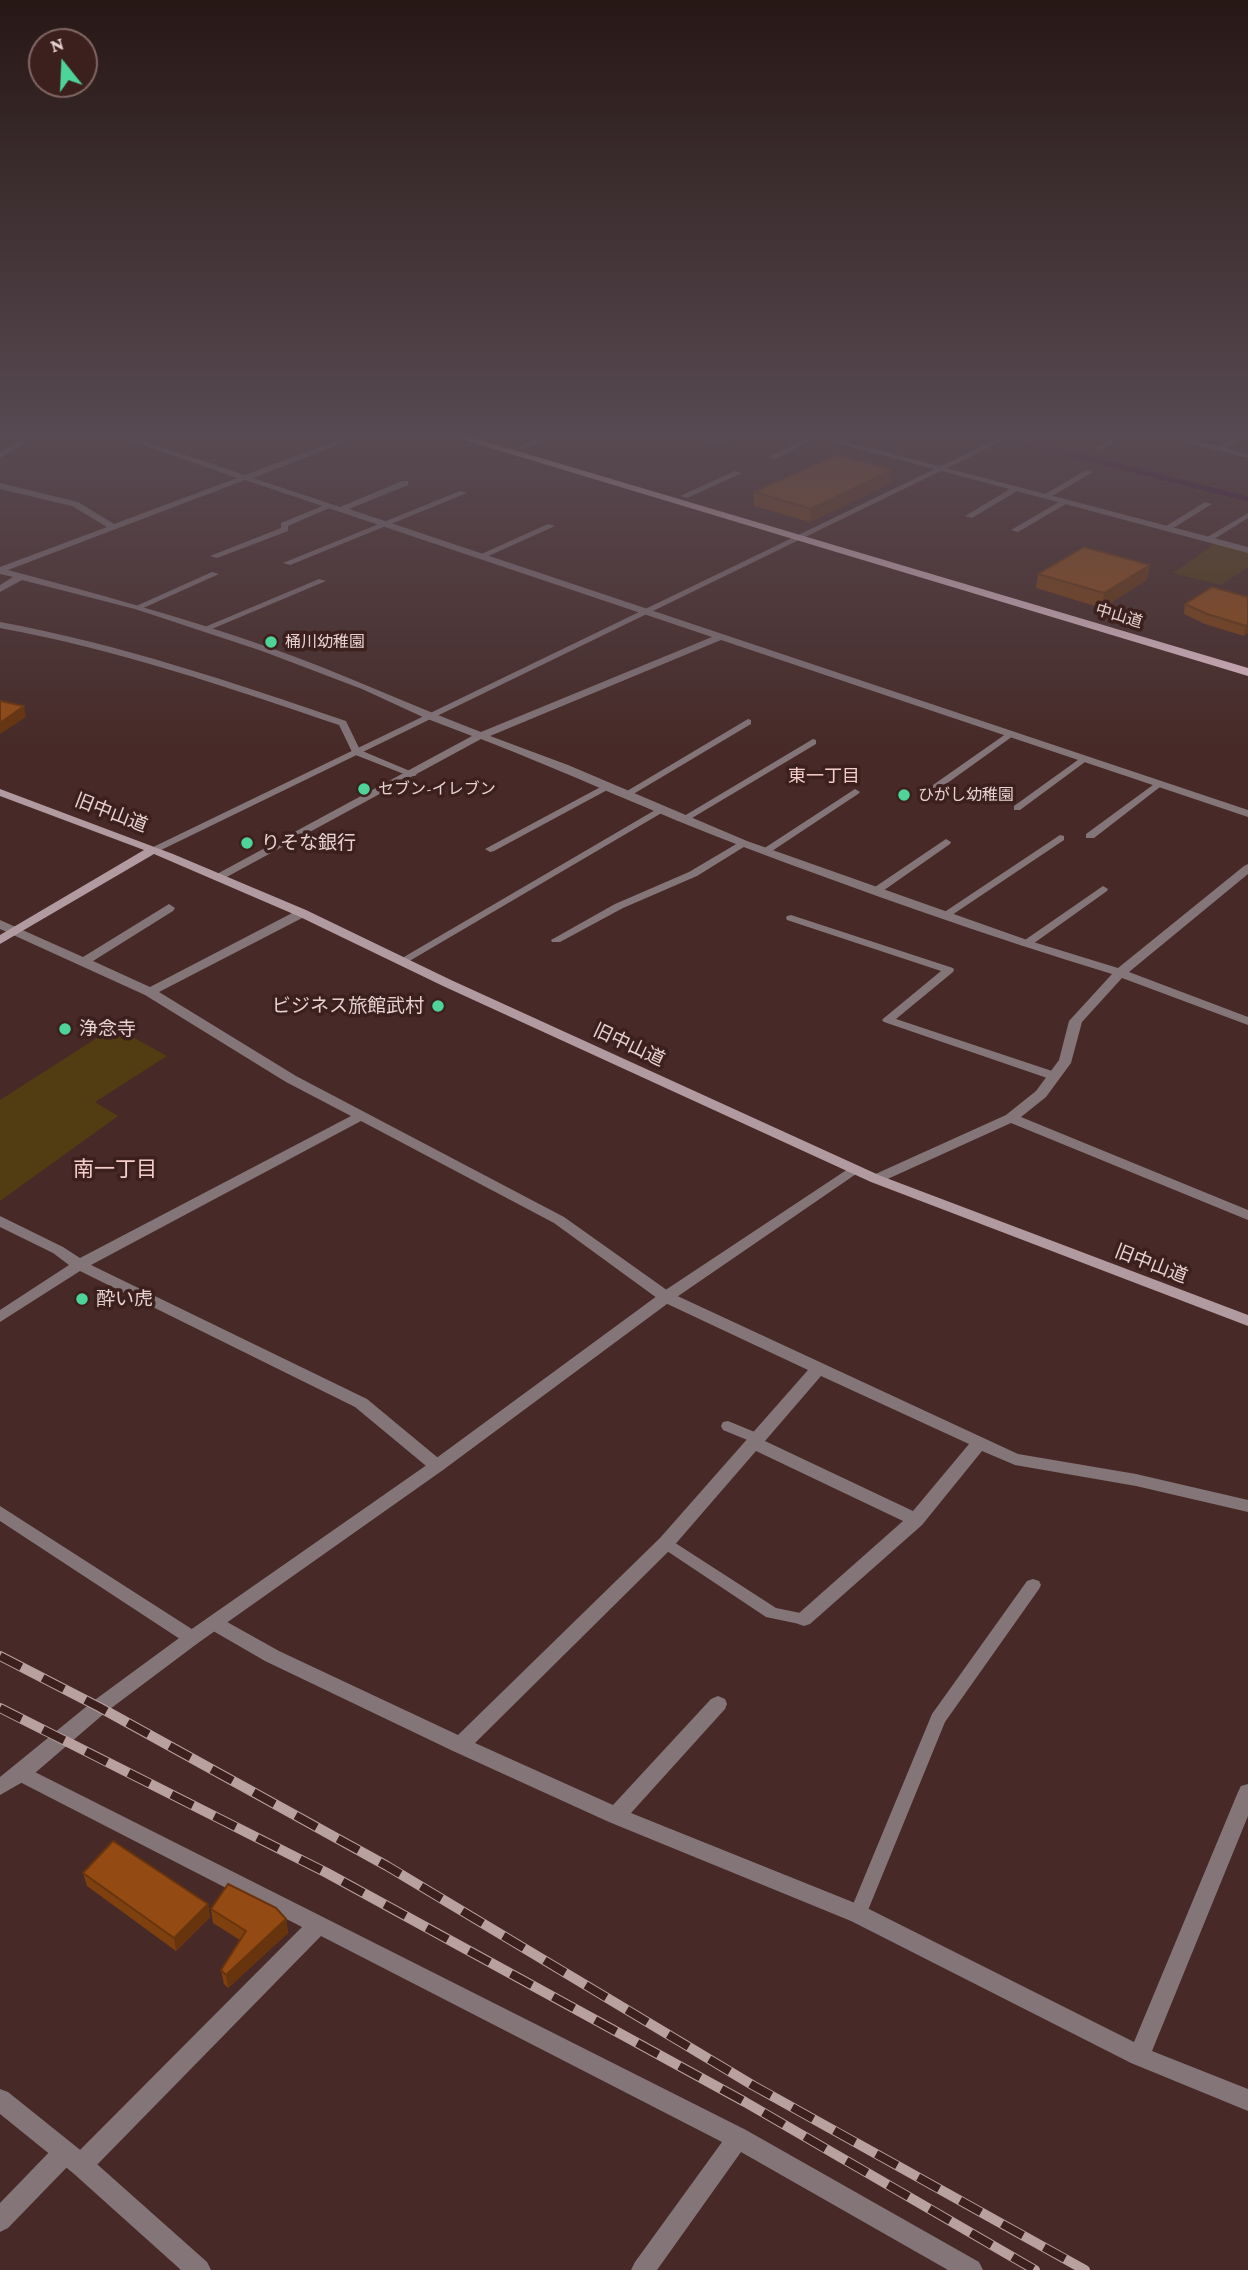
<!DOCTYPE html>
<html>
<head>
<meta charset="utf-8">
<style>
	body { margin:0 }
	#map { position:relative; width:1248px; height:2270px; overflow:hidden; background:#472a27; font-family:"Crimson Pro",serif }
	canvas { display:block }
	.north { position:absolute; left:28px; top:28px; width:70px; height:70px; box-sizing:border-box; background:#3c201e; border:2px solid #806765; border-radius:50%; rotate:342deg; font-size:19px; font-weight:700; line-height:28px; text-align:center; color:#e6d2d0 }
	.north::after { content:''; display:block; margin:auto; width:24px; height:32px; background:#4ed399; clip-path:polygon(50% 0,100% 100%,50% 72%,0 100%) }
</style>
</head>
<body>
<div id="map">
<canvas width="1248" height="2270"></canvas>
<div class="north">N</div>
</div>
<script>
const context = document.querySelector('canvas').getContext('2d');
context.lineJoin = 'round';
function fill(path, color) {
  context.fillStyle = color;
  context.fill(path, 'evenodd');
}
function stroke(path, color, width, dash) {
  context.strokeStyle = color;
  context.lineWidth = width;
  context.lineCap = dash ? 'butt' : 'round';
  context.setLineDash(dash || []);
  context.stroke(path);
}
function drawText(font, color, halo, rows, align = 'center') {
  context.font = font + ' "Crimson Pro","Noto Sans JP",serif';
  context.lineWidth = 7;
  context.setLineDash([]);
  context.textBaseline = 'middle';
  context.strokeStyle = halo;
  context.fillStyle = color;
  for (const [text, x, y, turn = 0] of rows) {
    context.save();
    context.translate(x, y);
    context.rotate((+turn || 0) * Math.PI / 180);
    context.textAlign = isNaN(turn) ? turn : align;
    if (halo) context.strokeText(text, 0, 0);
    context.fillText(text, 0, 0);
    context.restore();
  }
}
fill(new Path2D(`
	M1216,543L1248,551V567L1221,585L1173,573Z
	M114,1027L167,1056L95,1102L118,1116L0,1201V1100Z`), '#523c12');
stroke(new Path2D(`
	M998,436L1248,499
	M879,445L900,436`), '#32042f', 5);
fill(new Path2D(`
	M811,436H819L776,459L769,457Z
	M1116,436H1124L1102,449L1096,448Z
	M1086,470L1093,472L1049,498L1042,496Z
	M735,471L742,473L687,498L680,496Z
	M1015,486L1022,488L972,518L965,516Z
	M460,491L467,493L290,565L283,563Z
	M1064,499L1071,501L1018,532L1011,530Z
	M1205,502L1212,504L1170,530L1163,528Z
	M327,504L334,506L288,526V531L217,558L210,556L281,528V523Z
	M1248,513V518L1211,541L1204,539Z
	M548,524L555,526L484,558L477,556Z
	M212,572L219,574L141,609L134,607Z
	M319,579L326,581L207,631L200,629Z
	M0,622C119,644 232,682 346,721L360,750L417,774L415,776H409L353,754L339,725C227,687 116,649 0,628Z
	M748,719L751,720V724L630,796H624L622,794Z
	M1010,731L1013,732V736L939,789H933V785Z
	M813,739L816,740V744L687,821H681L679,819Z
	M1082,757L1087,760L1085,762L1020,810H1014V806Z
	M1157,782L1162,785L1160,787L1094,838H1086V834Z
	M608,783L613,786L611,788L494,851L490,852L485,849Z
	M855,789L860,792L858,794L769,853L765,854L760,851Z
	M662,806L665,807V811L406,963L402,964L397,961Z
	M1060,835L1064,836V840L949,917H941L940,915Z
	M946,839L951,842L950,844L880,893H872V889Z
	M743,840L748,843L747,845L697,876L623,908L560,942H552L551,940L615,904L689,872Z
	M1103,886L1108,889L1107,891L1030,946H1022L1021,944L1022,942Z
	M791,915L953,968L954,970L953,972L896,1019L1058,1073L1060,1076L1058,1079H1050L884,1022L882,1020L884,1018L941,971L787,920L786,918L787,916Z
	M728,1421L762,1435L764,1439L762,1443L757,1444L723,1430L721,1426L723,1422Z
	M666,1537L776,1608L810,1615L812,1619L810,1623L804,1625L766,1617L661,1547L658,1543L661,1539Z
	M1033,1579L1039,1581L1041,1585L1039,1589L945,1722L864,1920L858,1922L852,1920L849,1914L932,1714L1027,1581Z`), '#847579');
fill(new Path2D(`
	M27,436H36L0,458V452Z
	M117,436H128L245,475L349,436H360L253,478L340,507L402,481H408V485L349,509L1248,810V817L721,640L490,736L568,765L747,841L1030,941L1118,968L1244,866L1248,864V874L1129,972L1248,1017V1025L1122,978L1082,1022L1071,1063L1046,1097L1021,1117L1248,1210V1220L1011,1123L881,1182H871L869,1179L871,1176L1006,1115L1036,1091L1059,1060L1069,1021L1112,974C987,936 863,892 741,846C654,813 569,773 481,739L223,879H215V875L472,736L425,718L362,689L262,651L135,609L22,580L0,592V585L13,577L0,574V567L107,527L72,506L0,489V483L78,502L114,524L237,478ZM245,480L712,637L481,732C409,705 340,672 268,647C182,617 95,593 8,570Z
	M542,436H553L523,449L516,447Z
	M686,436C696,436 706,441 715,440C723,440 730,436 738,436L716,445Z
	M811,436H824L1248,547V553Z
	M1161,436H1174L1218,446L1236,436H1246L1226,448L1248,454V458Z
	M169,904L175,908L173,911L93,961L150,987L298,910H306L308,913L306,916L159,992L296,1076L564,1217L671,1293L1018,1454L1136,1474L1248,1500V1512L1136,1486L1015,1465L982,1451L922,1525L810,1624L804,1626L798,1624L795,1619L798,1614L903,1521L756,1451L672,1548L475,1743L613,1805L711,1699L718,1696L725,1699L727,1704L725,1709L631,1813L865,1907L1134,2042L1238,1792L1241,1786L1248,1784V1816L1152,2051L1248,2089V2111L1131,2063L851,1921L609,1822L453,1751L265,1661L208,1628L205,1623L208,1618L214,1616L220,1618L279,1651L458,1735L660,1538L808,1370L661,1301L554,1223L361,1121L91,1265L367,1399L443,1462L445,1466L443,1470L437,1472L431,1470L355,1407L80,1271L0,1322V1310L69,1265L53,1253L0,1227V1216L63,1247L80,1258L351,1116L286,1082L145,995L0,929V920L83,957ZM821,1376L969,1444L913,1511L765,1441Z
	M0,1506L198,1633L201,1638L198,1643L192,1645L186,1643L0,1521Z
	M21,1765L746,2130L979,2262L983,2270H948L741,2152L657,2270H631L635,2262L722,2142L321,1936L89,2173L81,2176L73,2173L71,2163L8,2228L0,2232V2203L57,2144L65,2141L73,2144L75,2155L302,1927L14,1779L11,1773L14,1767Z`), '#847579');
fill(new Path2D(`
	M1003,436H1013L157,852H149L147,850Z
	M854,1165L861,1169L859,1172L671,1301L443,1470L198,1643L106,1712L28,1779L0,1795V1777L92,1702L186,1633L431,1462L661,1293Z
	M0,2089L8,2092L89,2157L207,2262L211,2270H181L73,2173L0,2114Z`), '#847579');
fill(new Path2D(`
	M0,789L173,854L306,910L451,980L881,1176L1248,1315V1326L871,1182L443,986L298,916L154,854L0,944V935L144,850L0,796Z`), '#b29aa1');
fill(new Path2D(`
	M451,436H467L1248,668V676Z`), '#e6c3ce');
const rail = new Path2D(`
	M0,1656L99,1707L387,1866L754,2086L1085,2270
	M0,1708L327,1873L745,2102L1035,2270`);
stroke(rail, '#b8a19f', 10);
stroke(rail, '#3c201e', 8, [24]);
fill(new Path2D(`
	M891,483L810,522L754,506V492Z
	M1150,565L1147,580L1102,608L1036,588L1038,574Z
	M1248,597V633L1244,636L1205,624L1184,614L1185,604Z
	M83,1873L208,1904L210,1917L176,1951L87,1886Z
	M211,1909L286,1919L288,1933L228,1988L224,1984L221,1970L240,1940L213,1923Z`), '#7f4010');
fill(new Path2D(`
	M892,470L891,483L810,522L811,509Z
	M1150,565L1147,580L1102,608L1104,593Z
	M1248,624V633L1244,636L1246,626Z
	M24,706L26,717L0,734V723Z
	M208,1904L210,1917L176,1951L174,1938Z
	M286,1919L288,1933L228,1988L226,1975Z`), '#68340d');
const building = new Path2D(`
	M836,455L892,470L811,509L754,492Z
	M1084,547L1150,565L1104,593L1038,574Z
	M1212,587L1248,597V624L1246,626L1207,614L1185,604Z
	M0,701L24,706L0,723Z
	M113,1841L208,1904L174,1938L83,1873Z
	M228,1884L276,1908L286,1919L226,1975L221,1970L246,1931L211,1909Z`);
fill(building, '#944b13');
stroke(building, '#68340d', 2);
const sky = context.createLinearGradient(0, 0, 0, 754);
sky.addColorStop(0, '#271715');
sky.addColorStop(0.58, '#584a52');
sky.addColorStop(1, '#584a5200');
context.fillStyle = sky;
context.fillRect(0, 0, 1248, 754);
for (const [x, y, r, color] of [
	[271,642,7,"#4ed399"],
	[364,789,7,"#4ed399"],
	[904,795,7,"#4ed399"],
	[247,843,7,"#4ed399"],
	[438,1006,7,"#4ed399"],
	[65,1029,7,"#4ed399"],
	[82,1299,7,"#4ed399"]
]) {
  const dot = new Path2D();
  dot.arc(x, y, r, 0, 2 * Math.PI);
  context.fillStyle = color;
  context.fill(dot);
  stroke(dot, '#3c201e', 2.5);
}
drawText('16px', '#e6d2d0', '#3c201e', [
	["中山道",1119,616,17]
]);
drawText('16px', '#e6d2d0', '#3c201e', [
	["桶川幼稚園",285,642],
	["セブン-イレブン",378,789],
	["ひがし幼稚園",918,795]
], 'left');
drawText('18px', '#f4cdc9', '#3c201e', [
	["東一丁目",824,776]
]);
drawText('19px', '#e6d2d0', '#3c201e', [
	["旧中山道",111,813,21],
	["旧中山道",629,1045,25],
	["旧中山道",1151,1264,21]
]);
drawText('19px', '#e6d2d0', '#3c201e', [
	["りそな銀行",261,843],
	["ビジネス旅館武村",424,1006,"right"],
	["浄念寺",79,1029],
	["酔い虎",96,1299]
], 'left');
drawText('21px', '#f4cdc9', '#3c201e', [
	["南一丁目",115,1170]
]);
</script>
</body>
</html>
